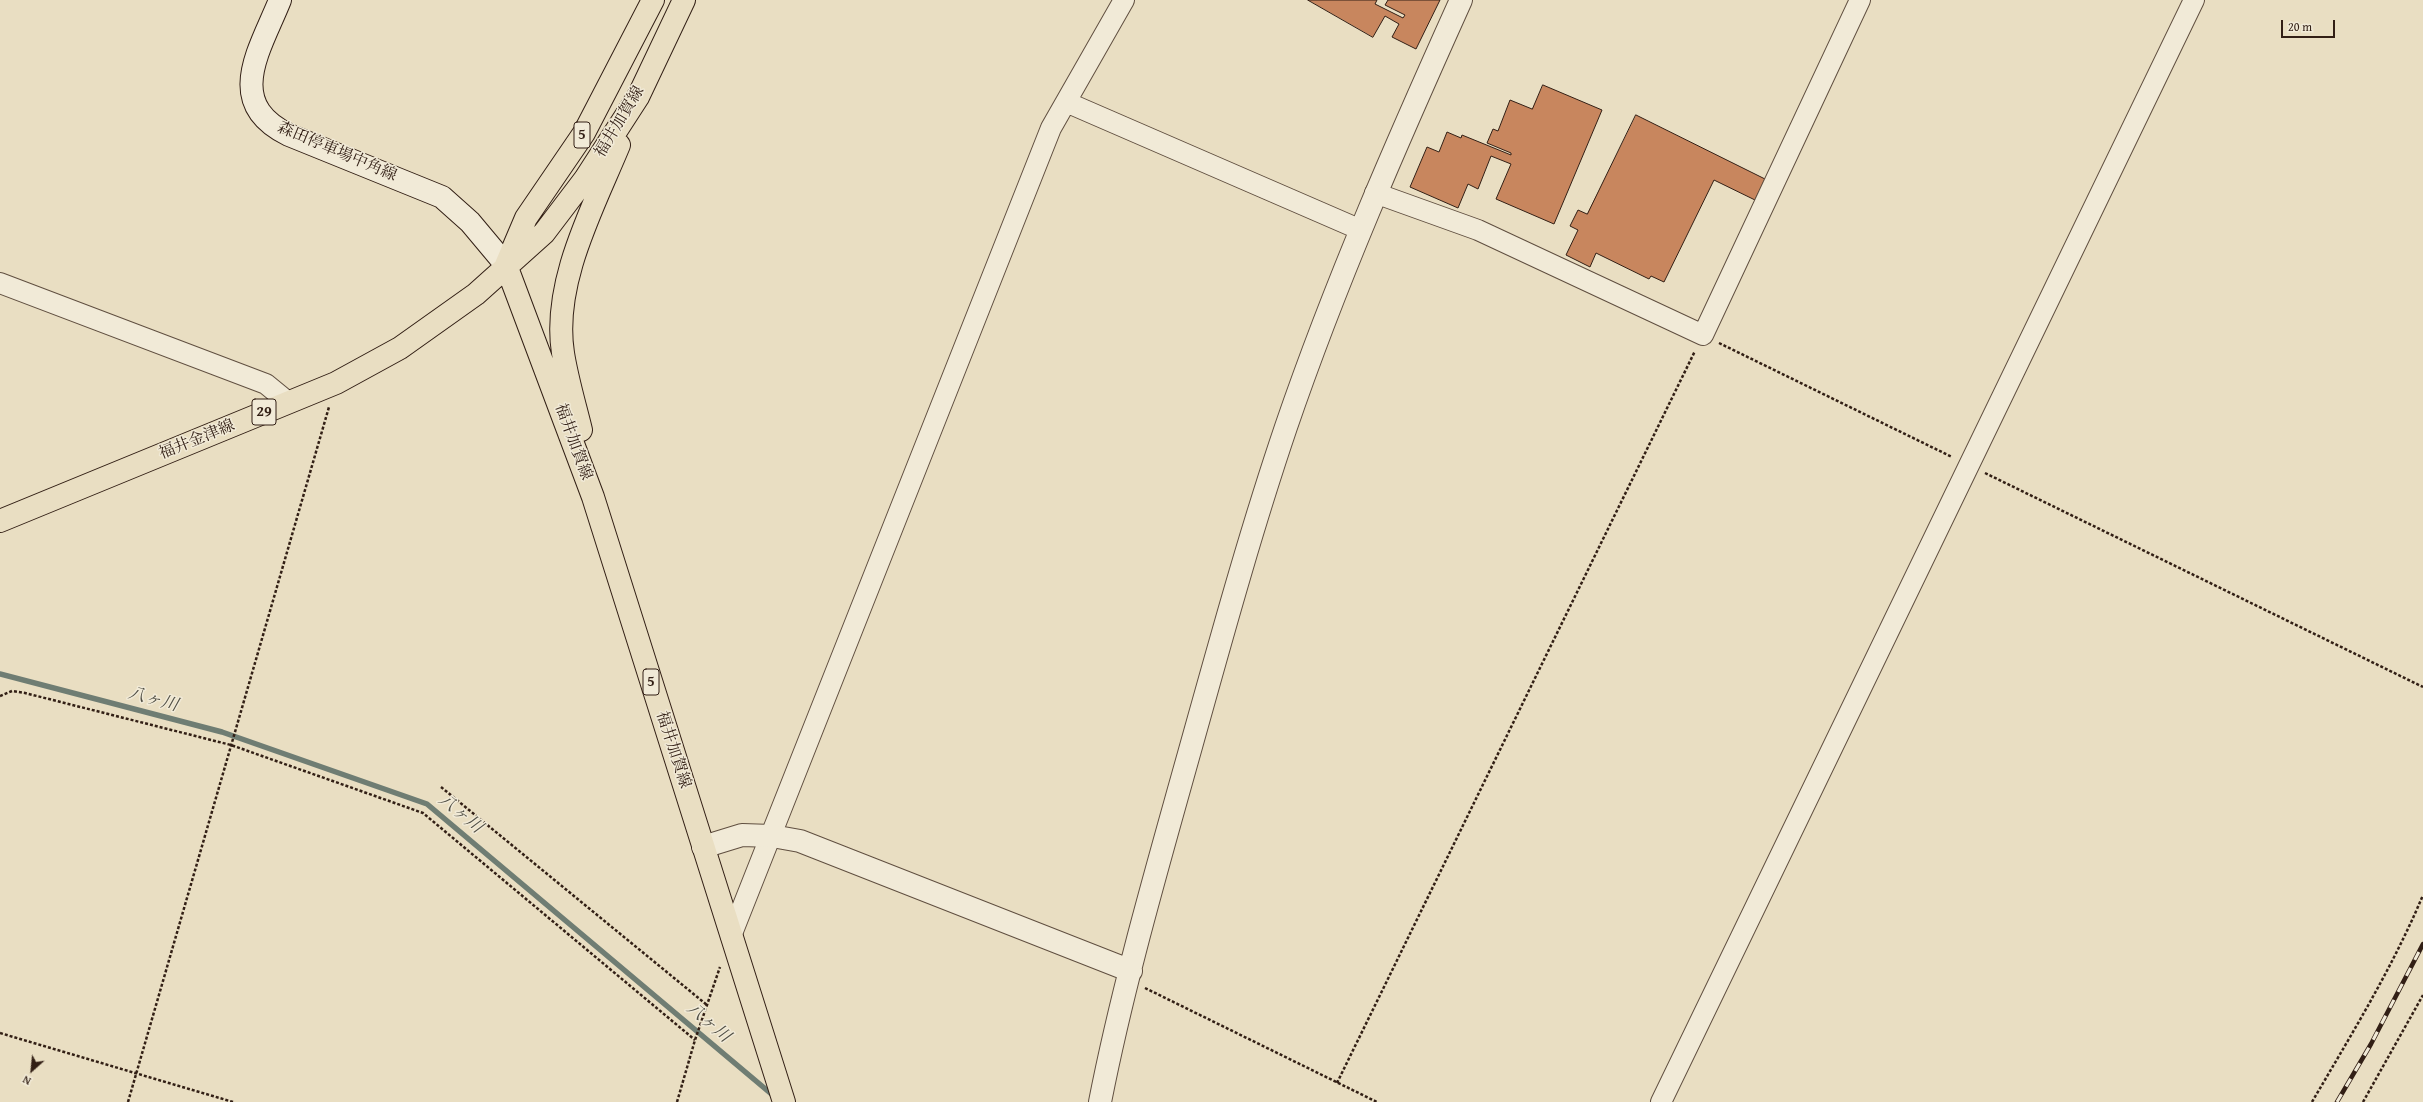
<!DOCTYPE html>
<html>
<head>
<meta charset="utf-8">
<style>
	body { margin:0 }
	#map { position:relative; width:2423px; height:1102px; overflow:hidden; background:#e9dec2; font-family:"Gentium Book Plus",serif }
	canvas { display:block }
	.north { position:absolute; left:12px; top:1050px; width:40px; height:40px; -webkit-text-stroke:3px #f1ead7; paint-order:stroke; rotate:207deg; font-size:11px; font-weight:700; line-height:16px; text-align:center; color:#321f15 }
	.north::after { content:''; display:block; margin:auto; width:14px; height:18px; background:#321f15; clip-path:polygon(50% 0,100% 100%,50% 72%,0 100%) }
	.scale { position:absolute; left:2281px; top:20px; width:54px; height:18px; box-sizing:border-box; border:2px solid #321f15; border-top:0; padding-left:5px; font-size:12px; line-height:14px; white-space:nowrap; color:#321f15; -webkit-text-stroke:3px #f1ead7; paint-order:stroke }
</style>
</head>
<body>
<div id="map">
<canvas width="2423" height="1102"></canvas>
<div class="north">N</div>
<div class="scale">20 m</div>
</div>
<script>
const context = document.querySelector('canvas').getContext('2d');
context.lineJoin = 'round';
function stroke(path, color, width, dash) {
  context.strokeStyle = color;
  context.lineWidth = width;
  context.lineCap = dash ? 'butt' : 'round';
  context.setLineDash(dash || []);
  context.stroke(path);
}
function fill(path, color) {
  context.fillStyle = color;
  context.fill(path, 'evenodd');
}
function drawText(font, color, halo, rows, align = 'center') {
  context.font = font + ' "Gentium Book Plus","Noto Serif JP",serif';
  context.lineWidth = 3;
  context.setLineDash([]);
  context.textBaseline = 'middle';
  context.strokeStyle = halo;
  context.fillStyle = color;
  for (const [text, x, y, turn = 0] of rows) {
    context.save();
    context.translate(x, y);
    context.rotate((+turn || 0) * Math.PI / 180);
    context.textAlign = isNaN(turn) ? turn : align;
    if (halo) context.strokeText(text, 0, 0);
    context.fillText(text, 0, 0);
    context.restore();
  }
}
stroke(new Path2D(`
	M0,674L222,732L427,804L775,1097`), '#6f7d73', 5.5);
const building = new Path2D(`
	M1308,0H1377L1375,4L1403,18L1405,15L1385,5L1388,0H1440L1416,49L1392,37L1399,24L1385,16L1373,37Z
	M1543,85L1602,110L1554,224L1496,199L1511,164L1491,156L1478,189L1468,184L1458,208L1410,187L1427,147L1439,152L1447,132L1461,138L1462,135L1511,155V153L1487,143L1493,129L1498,131L1510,100L1532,109Z
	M1636,115L1765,179L1755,200L1714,180L1664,282L1651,276L1649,279L1596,253L1590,267L1566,255L1578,230L1570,226L1578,210L1587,214Z`);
fill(building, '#c8865e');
stroke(building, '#321f15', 1);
const minor = new Path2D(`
	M1066,102L1361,230
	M1375,193L1478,230L1703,335L1860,0
	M0,283L266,384L288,402
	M731,936L1051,128L1124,0
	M1661,1102L2194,0`);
const tertiary = new Path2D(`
	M703,847L742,835L772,836L800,841L1131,971
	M1100,1102C1122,990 1154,879 1185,768C1217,654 1248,539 1286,427C1336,281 1398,140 1461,0`);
const secondary = new Path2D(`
	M280,0C260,50 223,103 289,135L442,197L470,222L506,265`);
const primary = new Path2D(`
	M653,0L584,133L526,218L506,265L593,497L784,1102
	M581,430C575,405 567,379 563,353C552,283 593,208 619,145
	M0,521L336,383L400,348L476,294L544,233L585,179L638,97L684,0`);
stroke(minor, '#604f40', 22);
stroke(tertiary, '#604f40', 24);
stroke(secondary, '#321f15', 24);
stroke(primary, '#321f15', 24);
stroke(new Path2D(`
	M1719,343L1952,457
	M1985,473L2423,687
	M0,696L12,691L25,693L231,745L423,813L695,1040
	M441,787L707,1005
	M1145,988L1377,1102
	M0,1033L233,1102
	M1337,1083L1695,351
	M128,1102L329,407
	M677,1102L695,1040L720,967
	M2312,1102C2351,1035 2393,967 2423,895
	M2363,1102L2423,995`), '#321f15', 2.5, [3, 2]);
stroke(minor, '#f1ead7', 20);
stroke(tertiary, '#f1ead7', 22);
stroke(secondary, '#f1ead7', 22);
stroke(primary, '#e9dec2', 22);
const rail = new Path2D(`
	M2337,1102L2371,1044L2423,944`);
stroke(rail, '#321f15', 4.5);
stroke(rail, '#f1ead7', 3, [9]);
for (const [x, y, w] of [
	[582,135,16],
	[264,412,24],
	[651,682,16]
]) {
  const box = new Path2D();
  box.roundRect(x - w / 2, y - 13, w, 26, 3);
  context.fillStyle = '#f1ead7';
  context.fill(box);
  stroke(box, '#321f15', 1);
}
drawText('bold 15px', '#321f15', null, [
	["5",582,135],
	["29",264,412],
	["5",651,682]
]);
drawText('16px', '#321f15', '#f1ead7', [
	["福井加賀線",620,122,-59],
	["森田停車場中角線",337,152,23],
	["福井金津線",197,440,-22],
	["福井加賀線",573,442,70],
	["福井加賀線",673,750,72]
]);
drawText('italic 17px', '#504e44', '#f1ead7', [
	["八ヶ川",153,700,15],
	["八ヶ川",460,814,39],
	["八ヶ川",708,1023,40]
]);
</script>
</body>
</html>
